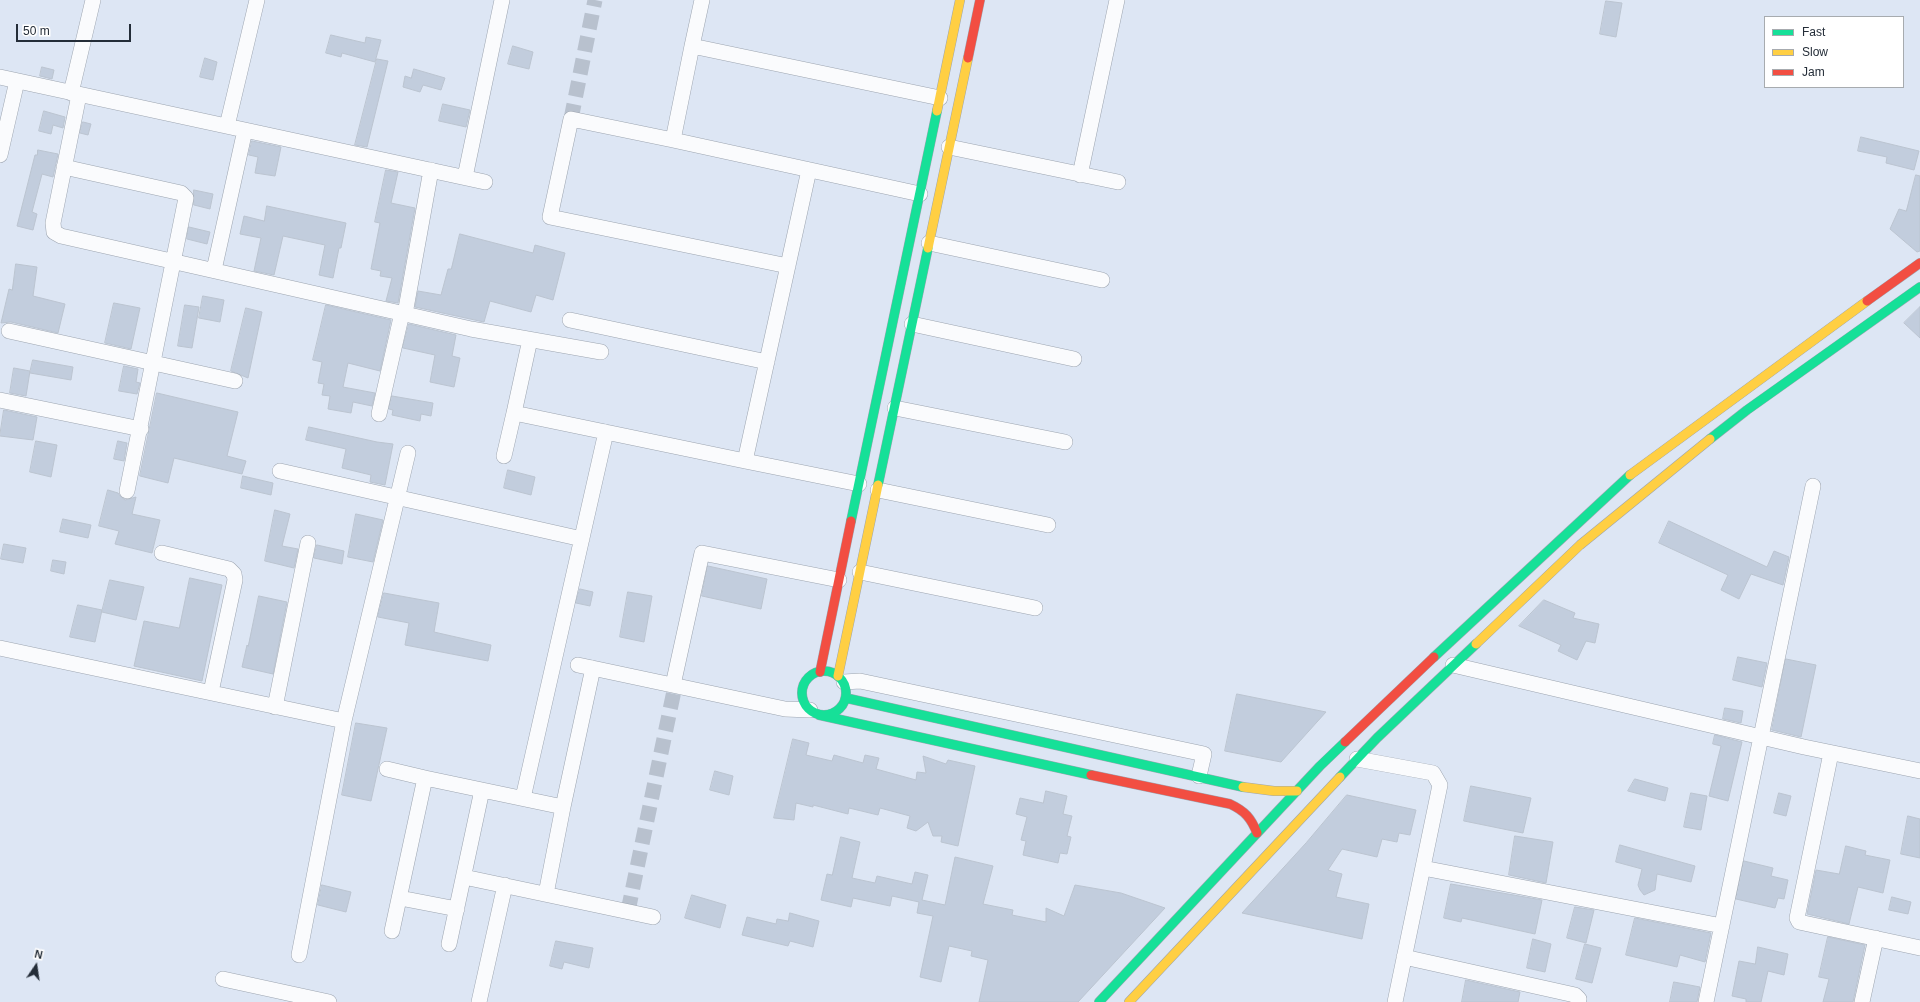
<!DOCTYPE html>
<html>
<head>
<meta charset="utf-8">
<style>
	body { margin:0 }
	#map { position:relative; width:1920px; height:1002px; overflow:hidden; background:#dde6f4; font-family:Helvetica,sans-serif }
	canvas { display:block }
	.legend { position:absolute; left:1764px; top:16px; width:140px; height:72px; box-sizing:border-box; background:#fff; border:1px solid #a7abaf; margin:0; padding:5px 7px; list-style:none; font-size:12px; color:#242d38 }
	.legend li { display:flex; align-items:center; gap:8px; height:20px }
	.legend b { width:20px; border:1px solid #a7abaf }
	.north { position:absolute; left:16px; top:946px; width:40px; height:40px; -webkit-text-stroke:3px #fff; paint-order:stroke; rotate:13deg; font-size:11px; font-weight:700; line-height:16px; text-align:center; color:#242d38 }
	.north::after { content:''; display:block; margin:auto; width:14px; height:18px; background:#242d38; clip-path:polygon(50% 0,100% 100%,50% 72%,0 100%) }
	.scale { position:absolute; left:16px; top:24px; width:115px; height:18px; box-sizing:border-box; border:2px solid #242d38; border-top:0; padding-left:5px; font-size:12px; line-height:14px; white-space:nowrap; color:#242d38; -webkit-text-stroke:3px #fff; paint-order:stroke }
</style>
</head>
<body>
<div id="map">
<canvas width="1920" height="1002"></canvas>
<ul class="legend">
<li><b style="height:5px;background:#16e098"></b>Fast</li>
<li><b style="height:5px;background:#ffcf43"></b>Slow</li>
<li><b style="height:5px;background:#f24e42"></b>Jam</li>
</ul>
<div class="north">N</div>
<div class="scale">50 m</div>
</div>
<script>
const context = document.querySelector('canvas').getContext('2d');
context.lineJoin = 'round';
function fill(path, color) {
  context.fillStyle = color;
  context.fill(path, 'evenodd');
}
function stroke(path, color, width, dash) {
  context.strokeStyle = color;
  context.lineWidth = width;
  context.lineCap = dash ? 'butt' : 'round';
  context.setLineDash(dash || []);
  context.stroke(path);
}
const building = new Path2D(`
	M1606,1L1622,3L1616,37L1600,34Z
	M331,35L365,43L366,37L381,40L375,62L342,53L341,57L326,53Z
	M513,46L533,52L529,69L508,64Z
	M205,58L217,62L213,80L200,77Z
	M377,59L388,61L367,147L355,145Z
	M42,67L54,70L52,79L40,76Z
	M414,69L445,78L441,90L423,85L420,92L403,87L405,76L411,78Z
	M443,104L470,110L466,127L439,121Z
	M44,111L65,117L63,128L53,125L51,134L39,131Z
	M83,122L91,124L88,135L80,133Z
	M1861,137L1919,151L1914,170L1886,163L1887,157L1858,151Z
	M252,141L281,147L275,176L255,173L258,157L249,155Z
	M38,150L58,154L53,177L42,174L32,212L37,214L33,230L17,226L35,155H37Z
	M386,170L398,172L391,203L415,208L398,303L386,301L392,278L380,276L381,271L371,269L380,223L375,222Z
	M1916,175L1920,176V251L1917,252L1890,229L1899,209L1906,211Z
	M194,190L213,194L210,209L194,205Z
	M267,206L346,223L341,248H339L333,278L319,275L325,245L283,236L274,275L254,271L261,238L240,234L244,216L264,221Z
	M189,227L210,232L207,244L187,239Z
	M460,234L533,253L535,245L565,253L553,300L536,295L531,312L490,301L484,322L415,307L418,291L441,295L448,269H451Z
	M16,264L37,267L33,296L65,304L58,333L11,322L1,323L9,289L12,290Z
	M203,296L224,300L220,322L199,318Z
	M114,303L140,308L131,349L105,343Z
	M185,305L199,307L192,348L178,346Z
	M326,305L391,320L380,371L348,363L343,387L375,393L372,406L353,402L351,413L328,409L330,396L322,395L324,384L318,383L322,362L313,360Z
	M1920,307V338L1904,323Z
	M246,308L262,312L248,378L231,371Z
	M409,324L456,335L452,356L460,358L454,387L430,382L435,355L403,348Z
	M33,360L73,367L71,380L30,373Z
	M124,366L138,369L136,382L140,383L137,394L119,391Z
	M14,368L30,371L26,396L10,393Z
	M157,393L238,412L227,456L246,461L242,474L174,458L168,483L140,476Z
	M392,396L433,403L431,416L421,414L420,421L392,415L393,410L389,409Z
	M4,410L37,417L33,440L0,436Z
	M309,427L377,442L393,444L385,485L370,482L371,475L342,468L346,449L306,440Z
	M36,441L57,445L51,477L30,472Z
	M118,441L127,443L124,461L114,459Z
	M508,470L535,477L531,495L504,488Z
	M243,476L273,483L271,495L241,488Z
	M108,490L118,493L121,497L125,500L136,497L132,514L160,520L152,553L115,544L119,531L99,526Z
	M275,510L290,514L282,546L298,549L294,568L265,561Z
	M356,514L383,520L373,562L348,557Z
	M63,519L91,525L88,538L60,532Z
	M1669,521L1767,567L1774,551L1789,557L1783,585L1751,574L1739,599L1721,590L1728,575L1659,543Z
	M4,544L26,548L23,563L1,559Z
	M317,545L344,551L342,564L314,558Z
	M53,560L66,562L64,574L51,571Z
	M708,566L767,579L761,609L702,596Z
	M190,578L222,585L202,681L134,666L144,621L179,628Z
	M110,580L144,587L136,620L102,612Z
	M580,589L593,592L590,606L576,603Z
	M628,592L652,596L644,642L620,637Z
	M384,593L439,603L434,632L491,645L488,661L405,645L409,623L378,617Z
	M259,596L287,602L273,674L242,667L247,645L248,646Z
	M1544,600L1575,613L1573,618L1599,624L1595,643L1586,641L1577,660L1558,651L1561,645L1519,626Z
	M78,605L102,610L95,642L70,637Z
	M1738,657L1767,663L1762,687L1733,680Z
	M1786,659L1816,665L1801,737L1772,730Z
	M1237,694L1326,712L1281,762L1225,751Z
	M1725,708L1743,711L1741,723L1723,719Z
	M356,723L387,728L371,801L342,795Z
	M1715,735L1742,742L1728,801L1709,796L1721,746L1713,744Z
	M793,739L809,743L806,755L832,761L834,755L863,763L865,755L879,758L876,769L916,780L917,772L926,773L923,756L946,764L948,760L975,766L958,846L941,842L942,836H933L928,822L916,831L907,828L910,816L880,808L878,815L849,808L848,814L813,805V807L796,803L794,820L774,818Z
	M715,771L733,776L729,795L710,790Z
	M1635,779L1668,788L1665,801L1628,791Z
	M1471,786L1531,798L1523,833L1464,821Z
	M1046,791L1067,796L1063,814L1072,816L1067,836L1071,837L1067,854L1060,853L1058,863L1023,855L1026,841L1021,840L1027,817L1016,814L1020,798L1043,803Z
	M1691,793L1707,796L1701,830L1684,827Z
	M1779,793L1791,796L1786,816L1774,813Z
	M1347,795L1416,810L1410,835L1399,833L1397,842L1382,839L1377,857L1342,849L1328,870L1342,874L1336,897L1369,904L1362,939L1242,913L1306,843Z
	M1908,816L1920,819V858L1901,854Z
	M1515,836L1553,842L1546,883L1509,875Z
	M841,837L860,842L852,878L875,883L877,876L912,884L915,872L928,875L922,900L945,905L955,857L993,866L983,904L1013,910L1012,915L1046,922V908L1064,916L1075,885L1121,893L1165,908L1078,1002H979L988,960L971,956L972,951L949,946L941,982L920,977L933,916L917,913L919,902L892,896L890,906L853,898L851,907L821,900L827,874L832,875Z
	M1620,845L1695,866L1691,882L1657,874L1655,890L1644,895L1640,890L1638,885L1642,869L1616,862Z
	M1846,846L1866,851L1865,855L1890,860L1883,893L1858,887L1849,924L1807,914L1816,870L1839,874Z
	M1744,861L1773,868L1771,876L1788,880L1784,899L1778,898L1775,908L1736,899Z
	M1451,884L1542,900L1535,934L1462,918L1461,922L1444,918Z
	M322,885L351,892L346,912L318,905Z
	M692,895L726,905L720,928L685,918Z
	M1892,897L1911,902L1908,914L1889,910Z
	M1575,907L1594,910L1586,943L1567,938Z
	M790,913L819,921L813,947L790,941L788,946L742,935L747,917L776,924L777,919L788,921Z
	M1635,918L1711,933L1705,962L1680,955L1677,967L1626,955Z
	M1828,937L1865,945L1853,1002H1823L1829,979L1819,977Z
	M1533,939L1551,944L1545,972L1527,968Z
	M556,941L593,948L589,968L564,962L562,969L550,966Z
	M1585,944L1601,948L1592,983L1576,979Z
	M1758,947L1788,954L1784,975L1768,971L1761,1002H1746V999L1732,996L1739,961L1755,964Z
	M1466,980L1520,992L1518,1002H1462Z
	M1674,982L1700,987L1697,1002H1670Z`);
fill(building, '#c2cddd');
stroke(building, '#bbc4d0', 1);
stroke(new Path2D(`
	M571,119L595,0
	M628,911L675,686`), '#b8c1ce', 15, [15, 8]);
const street = new Path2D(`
	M692,46L702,0
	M0,77L485,182
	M71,93L93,0
	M79,95L53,223L54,232L61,236L471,329L601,352
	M227,126L257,0
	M673,140L571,119L550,217L788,266
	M949,147L1118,182
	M0,155L17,81
	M64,167L181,193L186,198L127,491
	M809,170L745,461L859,484
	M1080,175L1117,0
	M465,177L502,0
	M920,194L673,140L692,46L940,98
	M929,243L1102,280
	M214,270L245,130
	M405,314L431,170
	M570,320L767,362
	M912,324L1074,359
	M9,331L235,381
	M529,344L514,413L745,461
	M0,400L141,429
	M895,408L1065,442
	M379,414L402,313
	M504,456L514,413
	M280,471L582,539
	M878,490L1048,525
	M162,553L229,569L234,574L235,580L211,692
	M860,572L1035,608
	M0,648L344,721
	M578,665L785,709L810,710
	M1453,665L1804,747L1920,771
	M844,682L860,681L1204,754L1199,776
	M673,685L702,553L839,580
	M275,707L308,543
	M1831,753L1797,918L1799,922L1920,948
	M1357,759L1433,773L1440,785L1395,1002
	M387,769L425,778L392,931
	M425,778L482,790
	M523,798L606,432
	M563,807L593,668
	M1423,868L1722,926
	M464,877L653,917
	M400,898L457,909
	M449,944L482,790L563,807L546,894
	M299,955L344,721L408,453
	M1404,957L1575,995L1579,999L1578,1002
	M223,979L329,1002
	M479,1002L505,885
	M1706,1002L1813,486
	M1862,1002L1876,938`);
const fast = new Path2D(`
	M1710,439L1747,410L1920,287
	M878,485L928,248
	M851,521L937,111
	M1434,657L1630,475
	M802 693a22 22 0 1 1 44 0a22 22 0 1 1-44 0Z
	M846,698L1243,787
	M819,715L1091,775
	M1340,777L1377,738L1476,644
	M1099,1002L1320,766L1345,742`);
const slow = new Path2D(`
	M937,111L960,0
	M928,248L968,58
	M1630,475L1867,301
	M1476,644L1580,545L1710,439
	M838,676L878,485
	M1243,787L1274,791H1297
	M1129,1002L1340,777`);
const jam = new Path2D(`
	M968,58L980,0
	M1867,301L1920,263
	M820,672L851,521
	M1345,742L1434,657
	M1091,775L1230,804C1245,811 1251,818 1257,833`);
stroke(street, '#9da5b0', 16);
stroke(fast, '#9da5b0', 10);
stroke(slow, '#9da5b0', 10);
stroke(jam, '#9da5b0', 10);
stroke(street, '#fafbfd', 15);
stroke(fast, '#16e098', 9);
stroke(slow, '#ffcf43', 9);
stroke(jam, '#f24e42', 9);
</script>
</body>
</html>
